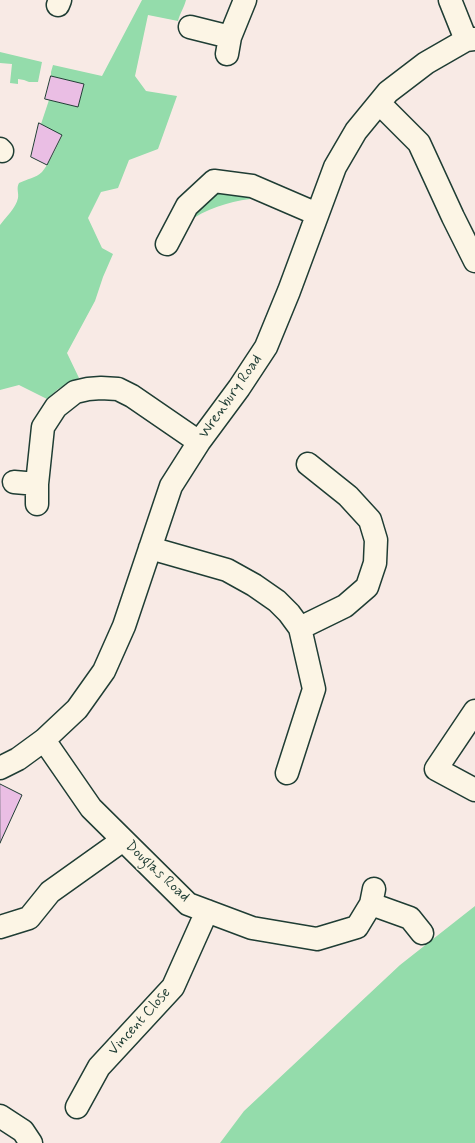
<!DOCTYPE html>
<html>
<head>
<meta charset="utf-8">
<style>
	body { margin:0 }
	canvas { display:block; background:#f8eae5 }
</style>
</head>
<body>
<canvas width="475" height="1143"></canvas>
<script>
const context = document.querySelector('canvas').getContext('2d');
context.lineJoin = 'round';
function fill(path, color) {
  context.fillStyle = color;
  context.fill(path, 'evenodd');
}
function stroke(path, color, width, dash) {
  context.strokeStyle = color;
  context.lineWidth = width;
  context.lineCap = dash ? 'butt' : 'round';
  context.setLineDash(dash || []);
  context.stroke(path);
}
function drawText(font, color, halo, rows, align = 'center') {
  context.font = font + ' Mynerve,sans-serif';
  context.lineWidth = 3;
  context.setLineDash([]);
  context.textBaseline = 'middle';
  context.strokeStyle = halo;
  context.fillStyle = color;
  for (const [text, x, y, turn = 0] of rows) {
    context.save();
    context.translate(x, y);
    context.rotate((+turn || 0) * Math.PI / 180);
    context.textAlign = isNaN(turn) ? turn : align;
    if (halo) context.strokeText(text, 0, 0);
    context.fillText(text, 0, 0);
    context.restore();
  }
}
fill(new Path2D(`
	M142,0H186C184,8 180,13 178,21L148,15L135,76L146,91L177,96L158,149L129,160L118,188L101,192L88,218L102,248L113,254L103,277L95,301L67,353L79,378L58,389L47,399L19,385L0,390V225C6,217 16,208 18,198C19,193 16,188 19,183C27,179 36,178 42,172C49,164 57,146 62,136L41,124L49,100L78,107L84,84L51,76V72L53,65L102,76Z
	M0,52L42,62L38,82H29L24,80L18,79V84L10,83L12,64L0,63Z
	M221,189L252,194L250,199C227,202 207,209 187,222L193,208Z
	M475,906V1143H220L244,1111L400,965Z`), '#94dcab');
const building = new Path2D(`
	M51,76L84,84L78,107L45,99Z
	M39,123L62,135L47,165L31,157Z
	M0,784L22,795L0,843Z`);
fill(building, '#eabee4');
stroke(building, '#1f3d34', 1);
const minor = new Path2D(`
	M450,0L466,40
	M58,5L60,0
	M190,27L230,37
	M227,54L230,37L245,0
	M379,103L419,143L453,217L475,261
	M0,149L2,151
	M167,244L187,206L214,181L252,186L317,214
	M14,482L37,484
	M37,504V484L43,427L56,407L75,392L88,389L101,388L118,389L132,396L199,442
	M150,548L227,570L254,585L277,601L289,613L300,628L314,689L287,773
	M300,628L345,606L367,587L375,563L376,540L370,520L348,496L308,464
	M475,711L436,769L475,790
	M44,740L91,808L188,904L252,928L317,939L357,927L371,904L374,889
	M0,768L18,759L44,740L77,709L104,671L124,626L171,486L199,442L239,388L266,347L289,291L335,167L356,131L388,92L426,63L466,40L475,39
	M371,904L410,918L422,933
	M0,927L29,918L50,892L123,840
	M77,1107L99,1067L173,987L207,911
	M0,1116L23,1131L31,1143`);
stroke(minor, '#1f3d34', 25);
stroke(minor, '#fcf5e5', 22);
drawText('15px', '#1f3d34', '#fcf5e5', [
	["Wrenbury Road",231,397,-55],
	["Douglas Road",157,872,43],
	["Vincent Close",140,1022,-48]
]);
</script>
</body>
</html>
